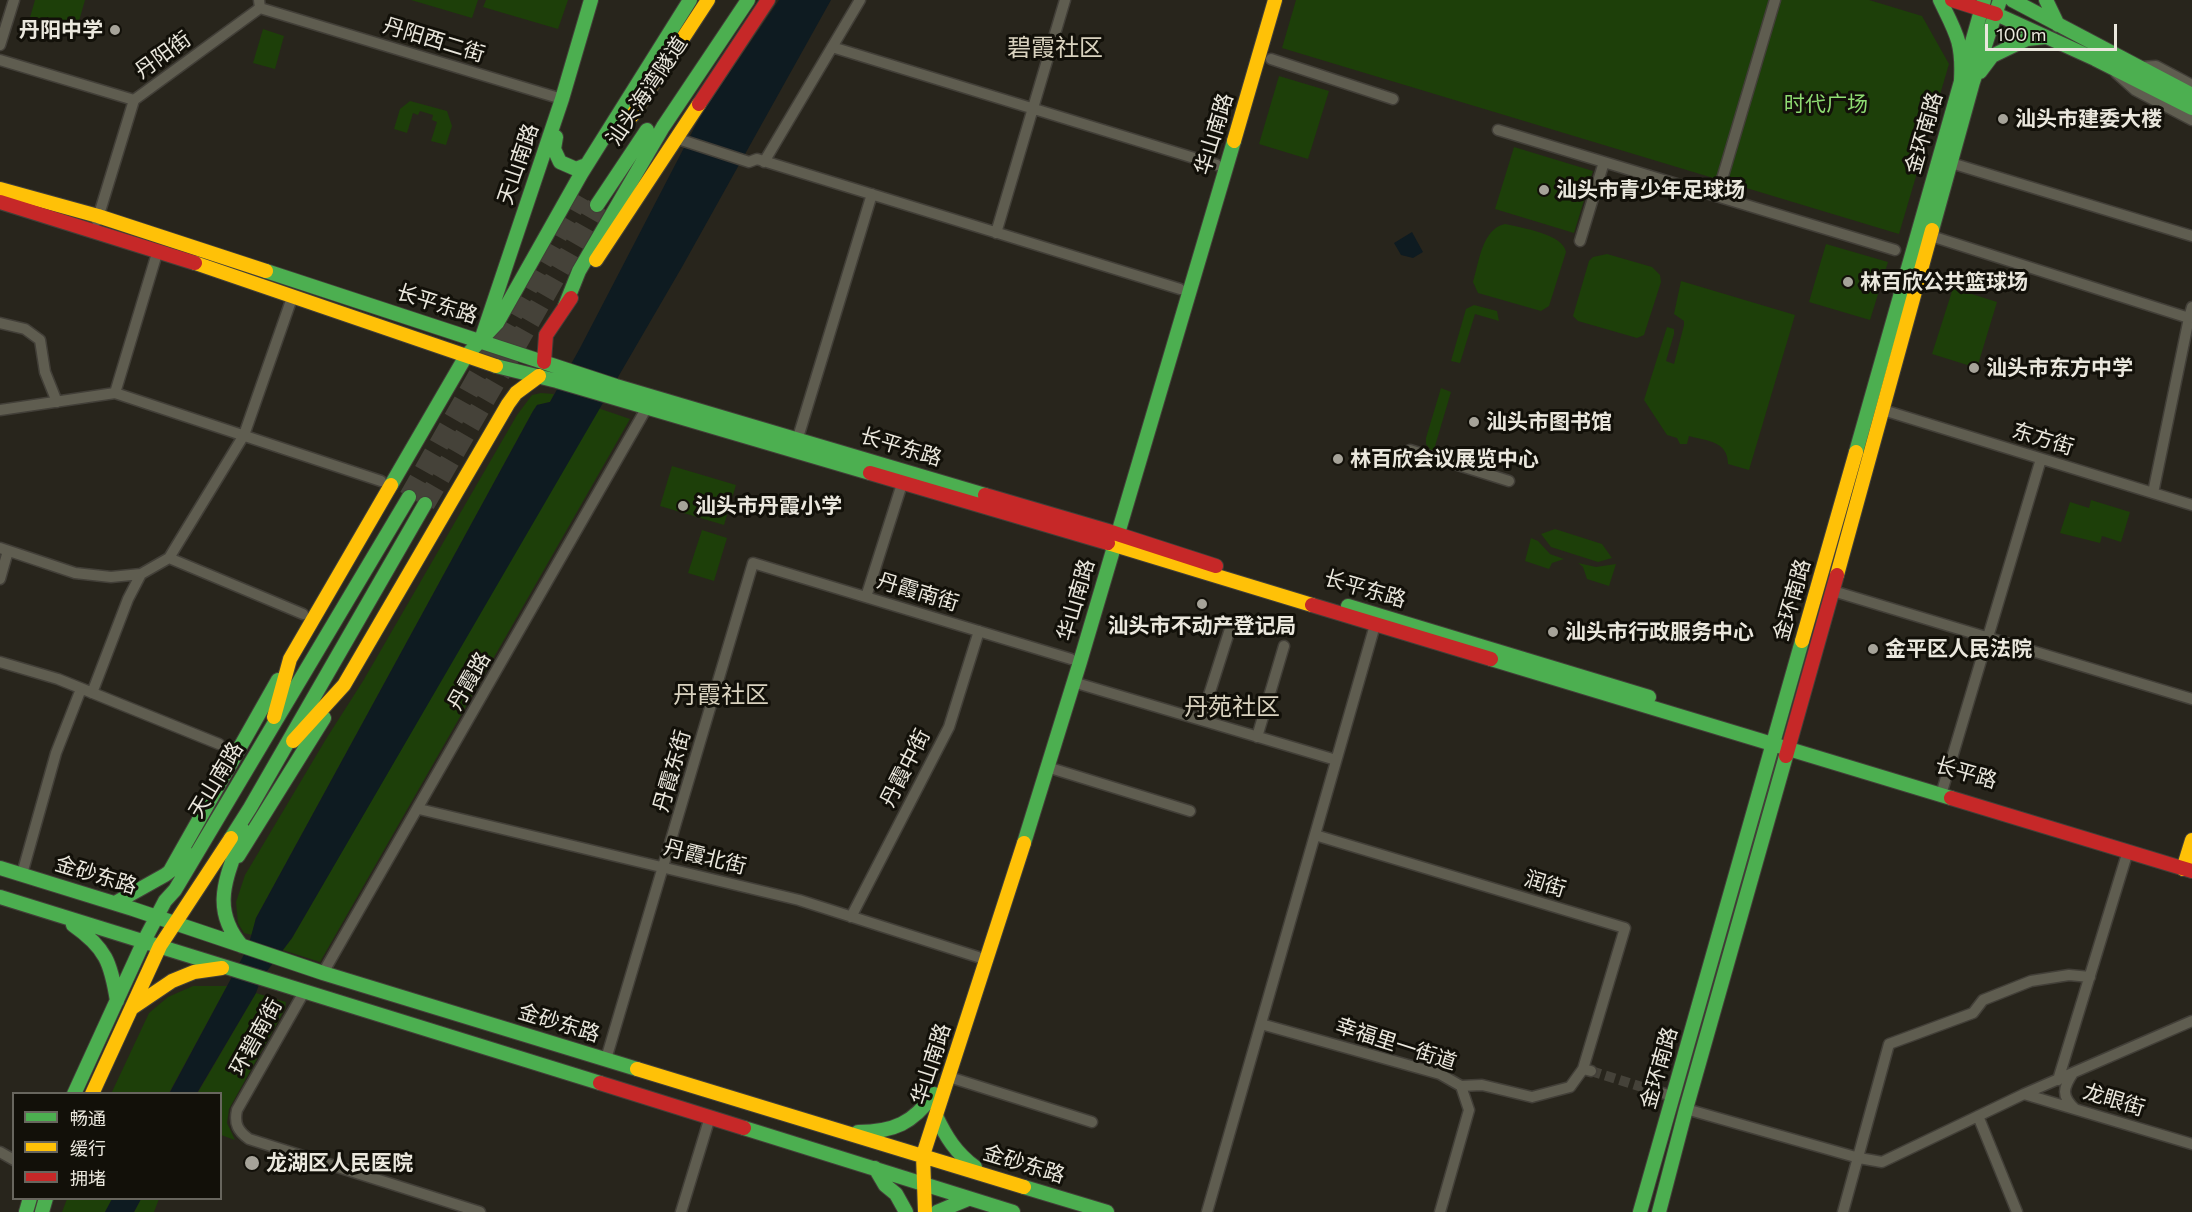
<!DOCTYPE html>
<html>
<head>
<meta charset="utf-8">
<style>
	body { margin:0 }
	#map { position:relative; width:2192px; height:1212px; overflow:hidden; background:#28251c; font-family:Commissioner,"Noto Sans SC",sans-serif }
	canvas { display:block }
	.legend { position:absolute; left:12px; top:1092px; width:210px; height:108px; box-sizing:border-box; background:#121009; border:2px solid #68665e; margin:0; padding:8px 10px; list-style:none; font-size:18px; color:#eae7dd }
	.legend li { display:flex; align-items:center; gap:12px; height:30px }
	.legend b { width:30px; border:2px solid #68665e }
	.scale { position:absolute; left:1985px; top:24px; width:132px; height:27px; box-sizing:border-box; border:3px solid #eae7dd; border-top:0; padding-left:8px; font-size:18px; line-height:21px; white-space:nowrap; color:#eae7dd; -webkit-text-stroke:4px #121009; paint-order:stroke }
</style>
</head>
<body>
<div id="map">
<canvas width="2192" height="1212"></canvas>
<ul class="legend">
<li><b style="height:8px;background:#4caf50"></b>畅通</li>
<li><b style="height:8px;background:#ffc107"></b>缓行</li>
<li><b style="height:8px;background:#c62828"></b>拥堵</li>
</ul>
<div class="scale">100 m</div>
</div>
<script>
const context = document.querySelector('canvas').getContext('2d');
context.lineJoin = 'round';
function fill(path, color) {
  context.fillStyle = color;
  context.fill(path, 'evenodd');
}
function stroke(path, color, width, dash) {
  context.strokeStyle = color;
  context.lineWidth = width;
  context.lineCap = dash ? 'butt' : 'round';
  context.setLineDash(dash || []);
  context.stroke(path);
}
function drawText(font, color, halo, rows, align = 'center') {
  context.font = font + ' Commissioner,"Noto Sans SC",sans-serif';
  context.lineWidth = 6;
  context.setLineDash([]);
  context.textBaseline = 'middle';
  context.strokeStyle = halo;
  context.fillStyle = color;
  for (const [text, x, y, turn = 0] of rows) {
    context.save();
    context.translate(x, y);
    context.rotate((+turn || 0) * Math.PI / 180);
    context.textAlign = isNaN(turn) ? turn : align;
    if (halo) context.strokeText(text, 0, 0);
    context.fillText(text, 0, 0);
    context.restore();
  }
}
fill(new Path2D(`
	M35,0H85L75,35L29,21Z
	M411,0H478L472,18Z
	M486,0H568L558,29L483,7Z
	M1296,0H1869L1922,16L1949,64L1899,234L1282,48Z
	M263,29L284,36L275,69L253,63Z
	M1279,76L1329,91L1308,159L1259,144Z
	M410,101L447,111L452,126L446,145L431,141L437,122L432,120L433,115L420,111L418,115L413,113L407,133L394,129L400,109Z
	M1514,147L1593,171L1574,233L1495,209Z
	M1505,224C1522,228 1563,234 1566,252L1549,306L1541,311L1478,293L1473,282C1479,262 1482,229 1505,224Z
	M1826,244L1888,262L1870,320L1809,302Z
	M1607,254L1652,267L1660,275L1661,282L1644,335L1637,338L1578,321L1573,316L1589,261L1593,257Z
	M1681,281L1795,315L1749,470L1728,464C1728,441 1707,441 1689,436L1687,444H1680L1677,438L1667,435L1644,400L1667,327L1674,329V334L1666,361L1674,364L1684,325V321L1674,314Z
	M1953,288L1997,302L1977,368L1932,354Z
	M1474,305L1497,311L1499,321L1475,314L1460,363L1451,361L1466,309Z
	M1441,388L1451,392L1433,453L1426,444V438Z
	M541,393L554,394L550,402L537,405L533,411L256,918L252,935L244,933L238,923L236,902L245,875L326,739L363,681L517,415L532,395Z
	M598,408L630,419L320,962L283,950L292,938Z
	M672,466L736,485L724,525L660,506Z
	M2091,500L2130,512L2121,542L2102,536L2100,543L2060,533L2070,502L2089,508Z
	M1555,529L1602,544L1612,558L1598,562L1551,547L1541,534Z
	M702,530L727,538L714,581L688,573Z
	M1531,538L1538,541L1550,554L1564,559L1552,563L1549,569L1525,561Z
	M1578,563L1596,567L1616,564L1609,586L1587,579L1583,567Z
	M193,986H227L169,1093L111,1094L149,1013L168,997Z
	M256,993L286,1002L285,1009L229,1109L227,1123L235,1140L221,1135L220,1094H197Z
	M67,1199H112L105,1212H62Z
	M141,1199H159L154,1212H134Z`), '#1d3f09');
fill(new Path2D(`
	M779,0H831L682,267L292,938L261,979L256,993L197,1093L169,1094L248,947L256,918L533,411L537,405L550,402L580,348L701,115Z
	M1412,232L1423,252L1413,258L1401,255L1394,243Z
	M112,1199V1198L141,1199L134,1212H105Z`), '#0e1b21');
stroke(new Path2D(`
	M1591,1071L1655,1091`), '#454239', 10, [10, 5]);
stroke(new Path2D(`
	M409,497L580,196
	M425,504L597,205`), '#454239', 20, [20, 10]);
const street = new Path2D(`
	M260,8L562,99
	M0,45L14,0
	M832,47L1217,165
	M1271,59L1393,99
	M0,60L134,100
	M2140,67L2156,66L2192,85
	M2116,73L2135,90L2192,120
	M1498,130L1895,250
	M675,138L749,162L757,159L1180,289
	M764,162L860,0
	M1951,163L2192,236
	M1717,196L1775,0
	M97,221L134,100L260,8L259,0
	M996,233L1065,0
	M1931,236L2189,318L2192,307
	M1580,241L1604,162
	M0,323L25,329L40,340L45,372L57,402
	M115,393L158,250
	M0,410L115,393L381,481
	M1883,410L2192,505
	M796,444L872,194
	M1410,450L1509,481
	M2153,493L2189,318
	M0,548L75,573L111,577L141,574
	M169,558L303,614
	M0,579L8,551
	M1833,591L2192,699
	M866,597L902,484
	M0,662L58,679L219,744
	M1073,682L1336,760
	M92,693L128,599L141,574L169,558L244,435L293,295
	M1201,720L1230,629
	M1257,737L1284,646
	M1047,767L1190,811
	M1943,788L2041,459
	M419,809L799,900L978,957
	M1315,835L1625,928L1583,1069
	M22,874L56,753L81,689
	M851,917L949,727L979,631
	M323,973L646,409
	M304,992L237,1110C234,1124 238,1131 249,1139L480,1212
	M1261,1024L1440,1074L1461,1086L1469,1110L1440,1212
	M606,1059L753,563L1071,659
	M2073,1073C2063,1088 2061,1096 2075,1109
	M949,1077L1092,1122
	M2058,1080L2128,851
	M1461,1086L1482,1085L1532,1097L1570,1087L1583,1069L1591,1071
	M1655,1091L1672,1096
	M2024,1094L2192,1144
	M1686,1109L1859,1158L1882,1162L2024,1094L2192,1021
	M1978,1116L2017,1212
	M0,1152L14,1160
	M681,1212L710,1117
	M1207,1212L1375,625
	M1843,1212L1889,1044L1973,1013L1983,1000L2031,981L2069,975L2090,977`);
const fast = new Path2D(`
	M1940,0C1956,33 1963,42 1961,80
	M2012,0L2192,95
	M2046,0L2058,25
	M1996,14L2095,59L2192,108
	M1980,72L1992,56L2027,39L2046,37
	M556,137L554,149L560,162L576,169L586,165
	M597,205L647,130
	M1932,230L1973,82L2000,0
	M266,271L616,386L985,495
	M565,306L579,271L663,127L748,0
	M482,337L562,99L591,0
	M466,356L497,323L581,174L690,0
	M496,366L557,381L870,473
	M1856,452L1984,0
	M391,485L466,356
	M1348,606L1649,697
	M1491,659L1951,798
	M231,838L250,808L425,504
	M1024,843L1080,662L1234,141
	M238,856L324,718
	M0,868L133,909L323,973L637,1069
	M170,871L278,680
	M0,897L600,1083
	M115,903L165,875L192,855
	M73,925C106,948 111,963 117,1001
	M242,946C208,906 229,874 243,830
	M74,1094L144,941L165,901L175,890L409,497
	M936,1116C946,1137 956,1153 975,1167
	M744,1128L1013,1212
	M858,1132C894,1132 913,1123 934,1094
	M875,1168L885,1185L896,1194L906,1212
	M1024,1187L1107,1212
	M26,1212L30,1198
	M42,1212L46,1198
	M937,1212L968,1199
	M1640,1212L1802,641
	M1659,1212L1686,1109L1786,756`);
const slow = new Path2D(`
	M632,116L708,0
	M1234,141L1275,0
	M0,189L98,216L266,271
	M596,260L699,104
	M195,263L496,366
	M1108,543L1312,605
	M1837,575L1932,230
	M1802,641L1856,452
	M274,717L290,659L391,485
	M293,741L344,685L508,404L516,393L539,376
	M2183,869L2192,840
	M132,1008L172,981L194,972L222,968
	M637,1069L1024,1187
	M92,1094L160,946L231,838
	M925,1212L923,1155L1024,843`);
const jam = new Path2D(`
	M1952,0L1996,14
	M699,104L768,0
	M0,202L195,263
	M544,362L546,335L571,298
	M870,473L1108,543
	M985,495L1108,531L1216,566
	M1312,605L1491,659
	M1786,756L1837,575
	M1951,798L2192,871
	M600,1083L744,1128`);
stroke(street, '#423f38', 13);
stroke(fast, '#423f38', 16);
stroke(slow, '#423f38', 16);
stroke(jam, '#423f38', 16);
stroke(street, '#5f5d50', 10);
stroke(fast, '#4caf50', 14);
stroke(slow, '#ffc107', 14);
stroke(jam, '#c62828', 14);
for (const [x, y, r, color] of [
	[115,30,6,"#a6a399"],
	[2003,119,6,"#a6a399"],
	[1544,190,6,"#a6a399"],
	[1848,282,6,"#a6a399"],
	[1974,368,6,"#a6a399"],
	[1474,422,6,"#a6a399"],
	[1338,459,6,"#a6a399"],
	[683,506,6,"#a6a399"],
	[1202,604,6,"#a6a399"],
	[1553,632,6,"#a6a399"],
	[1873,649,6,"#a6a399"],
	[252,1163,8,"#a6a399"]
]) {
  const dot = new Path2D();
  dot.arc(x, y, r, 0, 2 * Math.PI);
  context.fillStyle = color;
  context.fill(dot);
  stroke(dot, '#121009', 2);
}
drawText('bold 21px', '#eae7dd', '#121009', [
	["丹阳中学",103,30,"right"],
	["汕头市建委大楼",2015,119],
	["汕头市青少年足球场",1556,190],
	["林百欣公共篮球场",1860,282],
	["汕头市东方中学",1986,368],
	["汕头市图书馆",1486,422],
	["林百欣会议展览中心",1350,459],
	["汕头市丹霞小学",695,506],
	["汕头市不动产登记局",1202,626,"center"],
	["汕头市行政服务中心",1565,632],
	["金平区人民法院",1885,649],
	["龙湖区人民医院",266,1163]
], 'left');
drawText('21px', '#eae7dd', '#121009', [
	["丹阳西二街",434,40,17],
	["丹阳街",163,55,-36],
	["汕头海湾隧道",647,91,-56],
	["金环南路",1924,133,-74],
	["华山南路",1214,134,-73],
	["天山南路",518,164,-71],
	["长平东路",437,304,18],
	["东方街",2043,439,17],
	["长平东路",901,447,17],
	["长平东路",1365,589,16],
	["丹霞南街",918,592,17],
	["华山南路",1076,600,-74],
	["金环南路",1792,600,-74],
	["丹霞路",469,681,-60],
	["丹霞中街",905,768,-63],
	["丹霞东街",672,771,-74],
	["长平路",1966,773,16],
	["天山南路",216,780,-59],
	["丹霞北街",705,857,14],
	["金砂东路",96,875,17],
	["润街",1545,884,17],
	["金砂东路",559,1023,17],
	["环碧南街",256,1037,-61],
	["幸福里一街道",1396,1044,18],
	["华山南路",931,1064,-72],
	["金环南路",1659,1068,-74],
	["龙眼街",2114,1100,17],
	["金砂东路",1024,1164,17]
]);
drawText('21px', '#8fdc72', '#121009', [
	["时代广场",1826,104]
]);
drawText('24px', '#d9d2bf', '#121009', [
	["碧霞社区",1055,48],
	["丹霞社区",721,695],
	["丹苑社区",1232,707]
]);
</script>
</body>
</html>
